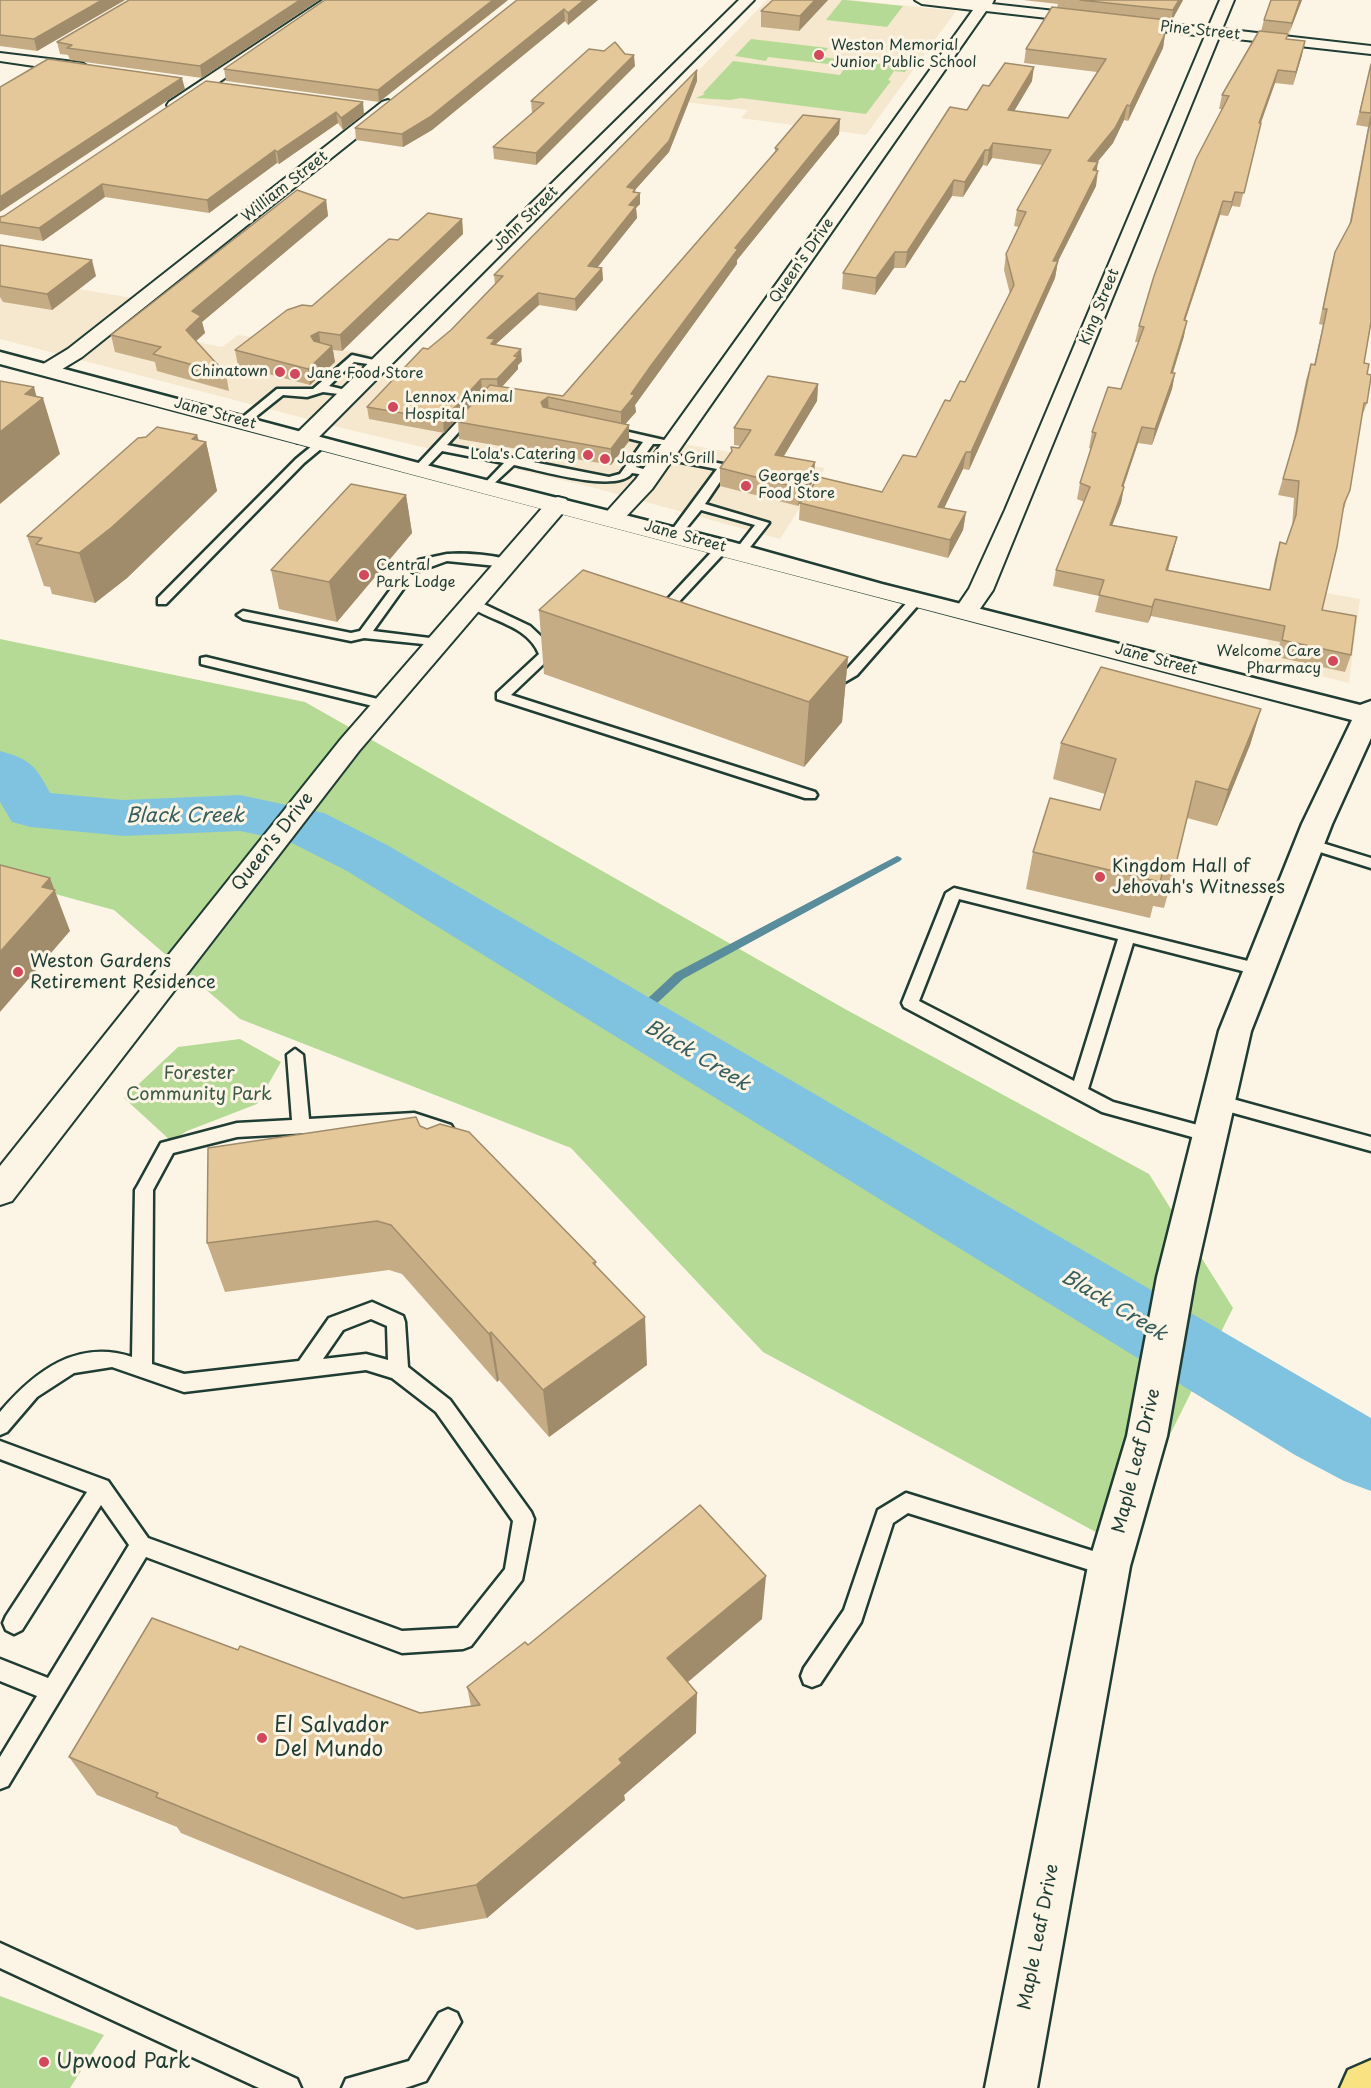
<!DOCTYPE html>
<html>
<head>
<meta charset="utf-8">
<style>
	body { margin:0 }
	canvas { display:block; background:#fcf5e5 }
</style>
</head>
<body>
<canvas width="1371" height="2088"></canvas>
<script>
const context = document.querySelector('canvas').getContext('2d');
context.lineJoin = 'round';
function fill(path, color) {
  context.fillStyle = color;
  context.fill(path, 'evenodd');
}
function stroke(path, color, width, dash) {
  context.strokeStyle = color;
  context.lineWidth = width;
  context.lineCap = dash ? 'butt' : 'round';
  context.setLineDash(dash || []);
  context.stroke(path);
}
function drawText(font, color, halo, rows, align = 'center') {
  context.font = font + ' "Playpen Sans",sans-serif';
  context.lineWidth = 6;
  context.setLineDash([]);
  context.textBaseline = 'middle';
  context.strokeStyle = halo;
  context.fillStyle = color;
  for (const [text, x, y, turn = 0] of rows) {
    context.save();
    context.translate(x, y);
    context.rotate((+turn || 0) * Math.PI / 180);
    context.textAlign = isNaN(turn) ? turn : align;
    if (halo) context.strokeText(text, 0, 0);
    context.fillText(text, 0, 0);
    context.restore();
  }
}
fill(new Path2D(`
	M767,0H853L956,11L866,135L741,118L748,110L670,100Z
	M0,276L157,302L125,328L222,347L238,335L370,354L360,363L541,394L542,413L659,435L689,445L825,468L780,539L595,488L342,428L0,339Z
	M1282,585L1360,599L1349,683L1263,662Z`), '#f5e8ce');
fill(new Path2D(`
	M842,0H845L903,6L887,27L826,20Z
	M751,39L828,48L821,57L909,67L905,72L894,71L888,80L891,81L866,114L741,98L730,100L696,98L705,94L703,93L733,61L840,75L846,66L768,57L766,61L735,56Z
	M0,639L305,702L845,1009L1149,1174L1233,1308L1116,1543L763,1352L571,1148L240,1019L114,910L0,879Z
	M240,1039L281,1062L257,1104L187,1131L171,1141L124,1098L178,1047Z
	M0,1996L104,2035L70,2088H0Z`), '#b5da95');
fill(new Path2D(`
	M897,856L900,857L902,859L900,861L683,979L638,1021H630L629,1018L630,1015L675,973Z`), '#598d9b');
fill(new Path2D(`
	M0,751C30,759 36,766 50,793L124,800L240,795L324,813L387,845L1371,1418V1491L1344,1481L1295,1455L347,871L288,841L240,831L124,836L31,827L12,822L0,802Z`), '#7fc3e0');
const lane = new Path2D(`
	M352,355L387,363L382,366L354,362L329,386L354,392V396L323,392L307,397L283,395L248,423L238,421L277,389H313Z
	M473,408L478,411L447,445L609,477L620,474L643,442L603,432V428L607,427L664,440V444H653L636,467L658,473L652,476L632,473C617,494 539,470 514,465L488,489L482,486L504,463L442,451L422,472H414V468L469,409Z
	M318,441L328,443L304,463L166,604H158V598L296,459Z
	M664,453L728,465L730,467L705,504L769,523L744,555H736L734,552L755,525L701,510L679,537H671L669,534L717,469L660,458L658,456Z
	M723,543L729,547L727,550L674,607L671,623H661L660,620L664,603L719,544Z
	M447,554C462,553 502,554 513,563L507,567L447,561L414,573L408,569L419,560Z
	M400,581L406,585L373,631L438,639L444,643L443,646L364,638L351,641L243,619L237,615L243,611L351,633L360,631L396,582Z
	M916,596L922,600L920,603L857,675L845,682L821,684V678L836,676L847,669L912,597Z
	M473,599L530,626L546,641L553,655L511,695L815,792L817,795L815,798H805L497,699V693L539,654C527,625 492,622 469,606V600Z
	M206,657L390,702L392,705L385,709L201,664V658Z
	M1309,839L1371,858V868L1304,847L1302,844Z
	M954,888L1264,965L1266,969L1264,973L1258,975L1133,943L1088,1089L1113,1102L1216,1130L1219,1135L1216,1140L1210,1142L1102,1112L904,1007L902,1003L946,893ZM959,899L1118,939L1074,1081L919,1001Z
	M295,1049L303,1055L309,1119L414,1113L451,1125L454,1130L450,1144H438L436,1134L414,1127L237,1137L173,1153L153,1190L152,1364L184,1374L299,1361L329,1318L372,1302L403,1316L405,1322L408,1367L450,1400L531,1512L534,1519L522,1580L471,1646L463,1649L402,1653L146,1557L8,1786L0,1789V1757L37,1696L0,1681V1659L48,1678L129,1545L101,1505L22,1630L14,1634L6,1630L3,1623L6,1616L87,1492L0,1459V1441L108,1481L148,1538L402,1631L458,1628L505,1569L513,1521L436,1412L392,1378L366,1370L184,1392L112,1367L74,1373L37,1397L7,1432L0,1435V1412C35,1371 77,1339 132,1357L135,1190L138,1185L161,1143L237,1123L292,1120L287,1055ZM371,1319L387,1326L388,1360L366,1354L323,1359L343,1330Z
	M1218,1095L1371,1137V1151L1212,1107L1209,1102L1212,1097Z
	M906,1493L1109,1556L1116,1559L1120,1566L1116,1573L1109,1576L908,1513L893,1523L861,1622L820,1684L812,1687L804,1684L801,1676L804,1668L844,1610L878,1510Z
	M0,1943L297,2079L301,2088H259L0,1968Z
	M448,2009L457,2013L461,2022L426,2081L405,2088H342L346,2079L409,2061L439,2013Z`);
const street = new Path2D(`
	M323,0H339L181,108H169L167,105L169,102Z
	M739,0H754L313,443H297L294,438L297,433Z
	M915,0H994L992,4L1208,28L1220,0H1234L1222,29L1371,46V54L1219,37L993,590L975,616L966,618L957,616L954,611L969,589L1005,510L1205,36L986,11L652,489L620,523H604L601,518L636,479L665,439L973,10L922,4Z
	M0,53L82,63L90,68L82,73L0,61Z
	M388,100L396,105L394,108L82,357L54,374H40L37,370L40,366L68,349L382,102Z
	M558,497L566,499L569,504L566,509L359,751L12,1201L0,1205V1166L341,739L550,499Z`);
const secondary = new Path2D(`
	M0,352L426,465L732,542L882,584L1360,705L1371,701V738L1332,824L1251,1031L1195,1277L1167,1436L1130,1566L1037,2088H985L1088,1566L1127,1436L1157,1277L1219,1031L1302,824L1352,720C901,604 450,486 0,364Z`);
const highway = new Path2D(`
	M1371,2060V2088H1340L1348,2070Z`);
stroke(lane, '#1f3d34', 5);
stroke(street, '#1f3d34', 4);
stroke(secondary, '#1f3d34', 5);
stroke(highway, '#1f3d34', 5);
fill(lane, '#fcf5e5');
fill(street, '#fcf5e5');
fill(secondary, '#fcf5e5');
fill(highway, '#f8e281');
fill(new Path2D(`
	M0,0H125L37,51L0,46Z
	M129,0H319L202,78L70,60L68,55L60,54L57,42Z
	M508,0L379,102L226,81L224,69Z
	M517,0H598L568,25L565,21L432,130L403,147L356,140L355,128Z
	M773,0H828L799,31L761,27V11Z
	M1023,0H1183L1171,22L1167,21L1163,48L1128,121L1124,120L1113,143L1097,162L1096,186L1058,261L1055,278L969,470L963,469L944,508L966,512L963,530L948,558L799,520L800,503L798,506L720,486V468L731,453V447L739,448L740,446L734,445V428L818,384L817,401L784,456L814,480L803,499L882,492L916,457L950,401L965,382L1010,294L1004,270L1006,254L1019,227L1014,226L1017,210L1042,165L992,158L987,166L983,165L963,197L952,196L905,268H894L875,295L842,289L843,273L967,110L989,86L1032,81L1014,111L1068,118L1097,72L1024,63L1026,49L1057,7L1058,4Z
	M1271,0H1302L1286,39L1302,55L1293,85L1275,83L1260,123L1240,207L1232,206L1228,216L1220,215L1185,321L1184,336L1173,373H1175L1172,389L1152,445L1138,443L1123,487H1124L1121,503L1112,525L1177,537L1168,571L1269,590L1275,559L1280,542L1286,544L1292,528L1294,498L1278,495L1293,444L1306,380L1311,364L1314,365L1323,325L1319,324L1331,266L1335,252L1349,226L1368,127L1356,125L1371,64V322L1364,363L1367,374V403L1361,419L1345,506L1343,511L1322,610L1351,655L1345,672L1277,657L1280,642L1151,616L1148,623L1095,612L1099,596L1053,586L1056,570L1084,502L1077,499L1080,483L1091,449L1089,448L1092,432L1121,389L1139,342H1135L1139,326L1222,109H1219L1222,95L1261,31L1264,20Z
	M635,66L536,165L494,159L493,147L532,113L531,101Z
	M206,81L364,114L343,130L338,123L279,164L277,163L209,213L105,197L43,241L0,234V217L4,216Z
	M697,81L669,152L635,190V192L640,204L636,208L637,218L597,267L602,268L603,280L576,311L539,305L496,344V345L522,361L518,365V369L502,387L563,396L775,152V148L840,119L839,134L737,260V264L635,405L636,412L625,424L629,441L611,465L459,439L458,419L484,391H482L444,433L369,419L367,407L428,349L451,330L495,285L494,275Z
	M326,200L328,216L202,322L205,333L196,341L226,374L229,391L157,371L155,362L115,352L111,335Z
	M462,219L463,234L342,351L333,350L335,362L310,385L238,366L235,350L312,306L398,240Z
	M0,245L96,276L52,310L3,302L0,297Z
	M197,435L199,441L206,442L217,491L127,578L95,603L52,594L50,587L44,586L27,536Z
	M406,495L412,533L337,622L279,609L271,570Z
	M539,610L848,657L842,722L804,767L544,674Z
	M1261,709L1250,745L1217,826L1187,818L1174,872L1164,908L1153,906L1150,918L1026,889L1033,852L1100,810L1105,794L1053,779L1061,743Z
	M420,1126L596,1262V1266L647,1365L549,1437L499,1380L497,1382L402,1274L389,1270L225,1292L207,1243Z
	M762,1619L687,1682L696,1733L624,1795L625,1800L487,1918L417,1930L181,1833L177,1827L97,1795L69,1757L238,1650L420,1713L471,1706L467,1687L528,1645Z`), '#c5ac84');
fill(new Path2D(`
	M102,0H125L37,51L34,39Z
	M300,0H319L202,78L200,66Z
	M493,0H508L379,102L378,90Z
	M584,0H598L568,25V13Z
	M815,0H828L799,31L800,16Z
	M1179,0H1183L1171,22L1173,10Z
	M1300,0H1302L1289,34L1292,23Z
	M564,9L565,21L432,130L403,147L402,134Z
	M1167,20L1165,34L1157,48L1160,34Z
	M1165,34L1163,48L1128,121L1130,106Z
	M1305,41L1302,55L1293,85L1296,72Z
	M634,55L635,66L536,165V153Z
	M1034,67L1032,81L1006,125L1008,110Z
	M697,70V81L669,152L635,190L636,198L640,193V204L636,208L637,218L589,278L588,266L627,187Z
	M1278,70L1275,83L1256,137L1259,123Z
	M182,78L185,89L0,212V197Z
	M363,102L364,114L343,130L341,118Z
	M1127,105L1124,120L1113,143L1086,176L1088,161Z
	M336,112L338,123L279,164L277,152Z
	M840,119L839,134L737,260V264L635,405L636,412L621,429V412L631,394L735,248Z
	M993,143L992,158L987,166L989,150Z
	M275,150L277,163L209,213L207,200Z
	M985,150L983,165L963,197L965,182Z
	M1098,162L1096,176L1098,171L1096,186L1050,277L1053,261L1093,170Z
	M954,180L952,196L905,268L907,252Z
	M102,184L105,197L43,241L39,228Z
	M1235,192L1232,206L1228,216L1232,202Z
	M326,200L328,216L202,322L205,333L189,347L186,330L192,311Z
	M1223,201L1220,215L1180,336L1184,320Z
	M462,219L463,234L342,351L340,335Z
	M895,252L894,268L875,295L876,278Z
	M92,260L96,276L52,310L47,294Z
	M1058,261L1055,278L969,470L971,452Z
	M602,268L603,280L576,311L575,299Z
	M538,293L539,305L496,344V351L487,338Z
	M1187,321L1184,336L1168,388L1171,373Z
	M319,332L321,348L314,352L311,336Z
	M332,346L335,362L310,385L308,369Z
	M521,349L522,361L518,365V369L498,391L497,379Z
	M1175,373L1172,389L1152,445L1155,429Z
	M481,379L482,391L444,433L443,420Z
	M818,384L817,401L774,472L775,455Z
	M34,387L38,402L43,398L60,454L0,504V432L25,394Z
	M548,397L549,414L542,418L541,402Z
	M629,425V441L611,465V449Z
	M1142,427L1138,443L1118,503L1122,486Z
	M197,435L200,447L206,442L217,491L127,578L95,603L79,553Z
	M966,452L963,469L936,525L938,507Z
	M815,462L814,480L798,506L799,488Z
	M1124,487L1121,503L1106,541L1110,525Z
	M406,495L412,533L337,622L329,582Z
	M966,512L963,530L948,558L950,540Z
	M1177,537L1173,553L1162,587L1166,570Z
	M1155,599L1151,616L1148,623L1152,607Z
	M848,657L842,722L804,767L809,702Z
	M1261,709L1250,745L1217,826L1228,790Z
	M50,878L70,931L0,1012V952L42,887Z
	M645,1317L647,1365L549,1437L543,1390Z
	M491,1332L499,1380L497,1382L489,1334Z
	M766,1576L762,1619L668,1699L667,1658Z
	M697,1693L696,1733L624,1795L625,1800L487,1918L476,1885L619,1759Z`), '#a08c6b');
const building = new Path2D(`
	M0,0H102L34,39L0,35Z
	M129,0H300L200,66L67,48L72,45L57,42Z
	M325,0H493L378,90L224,69Z
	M517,0H584L568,13L564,9L430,117L402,134L355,128Z
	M773,0H815L800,16L761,11Z
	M1080,0H1179L1173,10Z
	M1271,0H1300L1292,23L1264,20Z
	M1052,7L1167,20L1160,34H1165L1130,106L1127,105L1115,128L1088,161L1098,162L1093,170L1098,171L1053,261H1058L971,452H966L938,507L966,512L950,540L800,503L819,477L882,492L903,455L916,457L945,400L950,401L960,381L965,382L1014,285L1006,254L1026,212L1017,210L1051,150L993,143L989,150H985L965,182L954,180L907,252H895L876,278L843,273L950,107L967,110L983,85L989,86L1005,63L1034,67L1008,110L1068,118L1106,59L1026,49Z
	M1259,31L1288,34L1286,39L1305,41L1296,72L1278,70L1259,123H1261L1244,193L1235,192L1232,202L1223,201L1184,320L1187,321L1171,373H1175L1155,429L1142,427L1122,486L1124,487L1110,525L1177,537L1166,570L1270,590L1280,542L1286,544L1296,515L1299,481L1283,479L1297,431L1311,364L1315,365L1327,309H1323L1335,252L1351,222L1371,116V322L1364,363L1369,364L1367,374L1371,375V377L1367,403H1364L1350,490L1344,504L1337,547L1322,610L1356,616L1351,655L1282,640L1285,626L1155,599L1152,607L1099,595L1104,580L1056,570L1090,487L1080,483L1096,433L1092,432L1108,387L1121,389L1144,327L1139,326L1154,276L1196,159L1229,96L1222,95Z
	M615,42L625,54L634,55L536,153L493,147L544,103L531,101L589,49L604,51Z
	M48,59L182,78L0,197V87Z
	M1371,64V113L1360,112Z
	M697,70L669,141L627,187L635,189L633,192L640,193L629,205L636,206L588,266L602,268L575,299L538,293L487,338L495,339L491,344L521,349L514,356L518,357L497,379H481L443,420L367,407L423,348L428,349L451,330L503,276L494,275Z
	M206,81L363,102L341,118L336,112L277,152L275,150L207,200L102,184L39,228L0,222V217L4,216Z
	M803,115L840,119L735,248L738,249L650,367L631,394L635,395L621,412L548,397L541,402L543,407L629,425L611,449L458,422L460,419H458L490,385L563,396L778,149L775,148Z
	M297,190L326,200L192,311L201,316L186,330L226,374L153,354L161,347L111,335Z
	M428,213L462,219L340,335L319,332L311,336L314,341L332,346L308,369L235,350L287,310L302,305L312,306L389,239L398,240Z
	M0,245L92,260L47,294L0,286Z
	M768,376L818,384L775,455L815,462L799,488L720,468L732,451L731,447L739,448L751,430L734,428Z
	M0,381L34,387L25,394L43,398L0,432Z
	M157,427L197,435L192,439L206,442L112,527L79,553L36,544L42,538L27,536L138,438L146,437Z
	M351,484L406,495L329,582L271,570Z
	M583,570L848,657L809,702L539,610Z
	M1101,667L1261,709L1228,790L1196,781L1174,872L1163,870L1160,882L1033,852L1050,798L1100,810L1116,759L1061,743Z
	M0,865L50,878L42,887L55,890L0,952Z
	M416,1117L420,1126L427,1129L440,1124L469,1132L596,1262L593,1263L645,1317L543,1390L491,1332L489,1334L391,1225L377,1221L207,1243L208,1148Z
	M700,1505L766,1576L667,1658L697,1693L619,1759L622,1763L476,1885L403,1898L156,1797L158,1793L69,1757L152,1618L238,1650L240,1646L420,1713L480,1705L467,1687L525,1642L528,1645Z`);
fill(building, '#e5c899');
stroke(building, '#a08c6b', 1.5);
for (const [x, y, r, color] of [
	[819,55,6,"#d1495b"],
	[280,372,6,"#d1495b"],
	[295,374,6,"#d1495b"],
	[393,407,6,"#d1495b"],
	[588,455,6,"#d1495b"],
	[605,459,6,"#d1495b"],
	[746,486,6,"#d1495b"],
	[364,575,6,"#d1495b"],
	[1333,661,6,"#d1495b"],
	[1100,877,6,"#d1495b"],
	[18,972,6,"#d1495b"],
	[262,1738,6,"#d1495b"],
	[44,2062,6,"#d1495b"]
]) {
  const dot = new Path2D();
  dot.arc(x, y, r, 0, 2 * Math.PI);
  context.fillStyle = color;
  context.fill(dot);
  stroke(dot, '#fcf5e5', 2);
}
drawText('15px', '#1f3d34', '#fcf5e5', [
	["Pine Street",1200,31,6],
	["William Street",285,187,-38],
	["John Street",526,219,-45],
	["Queen's Drive",802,261,-55],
	["King Street",1100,307,-68],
	["Jane Street",215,414,15],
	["Jane Street",685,537,15],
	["Jane Street",1156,660,15]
]);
drawText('15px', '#1f3d34', '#fcf5e5', [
	["Weston Memorial",831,46],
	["Junior Public School",831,63],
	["Chinatown",268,372,"right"],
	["Jane Food Store",307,374],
	["Lennox Animal",405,398],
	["Hospital",405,415],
	["Lola's Catering",576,455,"right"],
	["Jasmin's Grill",617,459],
	["George's",758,477],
	["Food Store",758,494],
	["Central",376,566],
	["Park Lodge",376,583],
	["Welcome Care",1321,652,"right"],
	["Pharmacy",1321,669,"right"]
], 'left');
drawText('18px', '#1f3d34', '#fcf5e5', [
	["Queen's Drive",273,842,-52],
	["Maple Leaf Drive",1137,1461,-76],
	["Maple Leaf Drive",1039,1937,-79]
]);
drawText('18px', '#1f3d34', '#fcf5e5', [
	["Kingdom Hall of",1112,867],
	["Jehovah's Witnesses",1112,888],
	["Weston Gardens",30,962],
	["Retirement Residence",30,983]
], 'left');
drawText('18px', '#3d5c47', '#fcf5e5', [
	["Forester",199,1074],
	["Community Park",199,1095]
]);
drawText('italic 20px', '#375e5f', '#fcf5e5', [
	["Black Creek",185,816],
	["Black Creek",697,1056,31],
	["Black Creek",1114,1306,31]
]);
drawText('21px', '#1f3d34', '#fcf5e5', [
	["El Salvador",274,1726],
	["Del Mundo",274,1750],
	["Upwood Park",56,2062]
], 'left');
</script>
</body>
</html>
